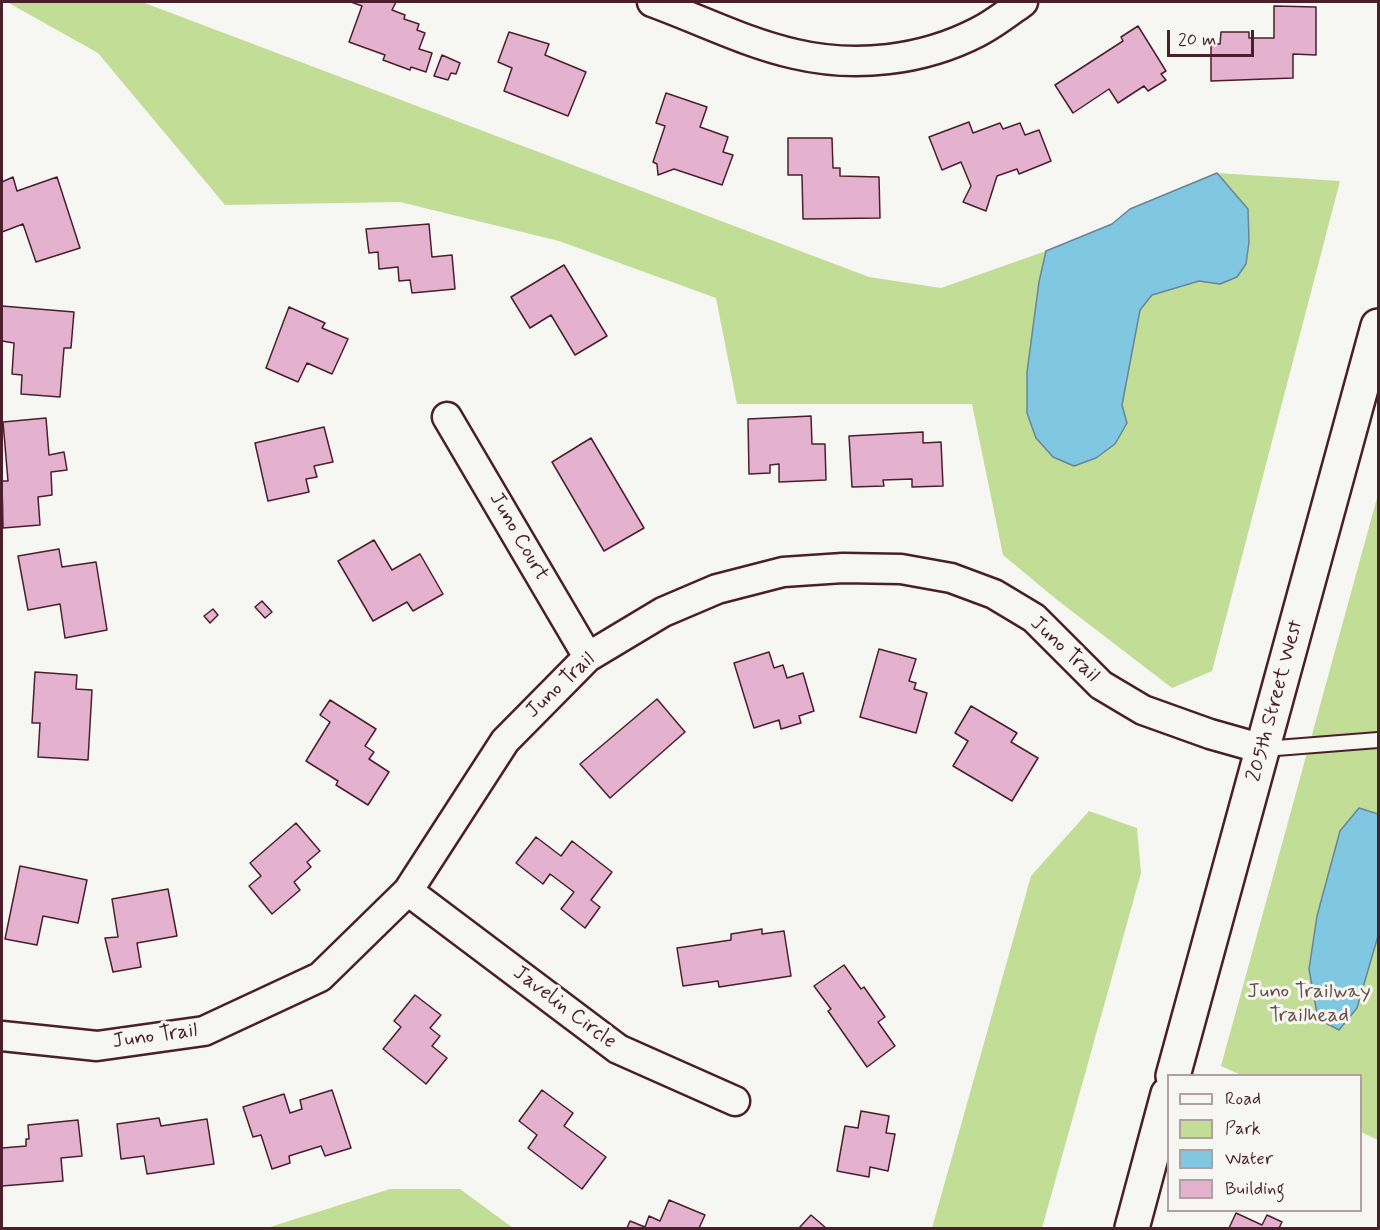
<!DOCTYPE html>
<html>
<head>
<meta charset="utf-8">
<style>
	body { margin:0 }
	#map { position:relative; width:1380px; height:1230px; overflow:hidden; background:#f6f6f2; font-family:Mynerve,sans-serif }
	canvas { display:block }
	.frame { position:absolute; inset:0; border:3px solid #4a1f2b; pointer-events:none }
	.legend { position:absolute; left:1167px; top:1074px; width:195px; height:138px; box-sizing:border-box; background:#f6f6f2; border:2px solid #b1a0a2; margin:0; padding:8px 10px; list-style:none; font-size:18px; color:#4a1f2b }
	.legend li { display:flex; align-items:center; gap:12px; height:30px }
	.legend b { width:30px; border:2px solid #b1a0a2 }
	.scale { position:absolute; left:1167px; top:30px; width:87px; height:27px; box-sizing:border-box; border:3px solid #4a1f2b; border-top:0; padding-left:8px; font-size:18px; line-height:21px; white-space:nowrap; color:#4a1f2b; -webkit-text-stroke:4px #f6f6f2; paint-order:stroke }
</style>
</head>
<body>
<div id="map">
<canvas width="1380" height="1230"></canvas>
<div class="frame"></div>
<ul class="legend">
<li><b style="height:8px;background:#f6f6f2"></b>Road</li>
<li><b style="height:16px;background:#c2dd95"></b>Park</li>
<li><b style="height:16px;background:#80c7e1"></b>Water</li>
<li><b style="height:16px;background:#e4b1cf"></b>Building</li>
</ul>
<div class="scale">20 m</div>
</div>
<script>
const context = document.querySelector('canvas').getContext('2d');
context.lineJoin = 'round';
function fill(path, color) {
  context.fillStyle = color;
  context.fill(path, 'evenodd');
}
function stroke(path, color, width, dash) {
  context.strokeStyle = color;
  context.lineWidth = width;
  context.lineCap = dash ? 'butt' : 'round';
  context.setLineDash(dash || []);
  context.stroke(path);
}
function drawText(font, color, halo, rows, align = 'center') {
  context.font = font + ' Mynerve,sans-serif';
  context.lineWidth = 6;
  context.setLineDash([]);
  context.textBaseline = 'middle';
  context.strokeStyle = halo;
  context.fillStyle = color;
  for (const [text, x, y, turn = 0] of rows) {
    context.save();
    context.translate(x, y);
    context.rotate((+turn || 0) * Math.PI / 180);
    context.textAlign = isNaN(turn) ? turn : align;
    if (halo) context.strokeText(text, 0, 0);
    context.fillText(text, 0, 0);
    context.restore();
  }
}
fill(new Path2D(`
	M7,2H142L869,277L941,288L1046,251L1039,282L1027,372V413L1036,438L1053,457L1074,465L1127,423L1122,405L1140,310L1152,295L1199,281L1220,284L1248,209L1217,173L1340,181L1212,671L1172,688L1056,599L1003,555L972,404H737L716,298L559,241L400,202L225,205L98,53Z
	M1377,498L1378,499V1140L1361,1132L1360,1076L1241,1075L1221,1066Z
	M1089,811L1137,828L1141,873L1042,1228H932L1031,876Z
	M390,1189H460L513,1228H267Z`), '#c2dd95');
const water = new Path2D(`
	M1217,173L1248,209L1249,242L1246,264L1237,277L1220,284L1199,281L1152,295L1140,310L1122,405L1127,423L1115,444L1096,458L1074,466L1053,457L1036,438L1027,413V372L1039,282L1046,251L1112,224L1130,209Z
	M1359,808L1378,814V936L1357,1008L1339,1030L1318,1019L1309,969L1317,916L1340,831Z`);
fill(water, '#80c7e1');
stroke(water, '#6a8498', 1.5);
const building = new Path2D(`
	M351,2H396L392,10L405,15L404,19L419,24L417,30L425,33L419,49L432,53L426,72L411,67L410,70L383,60L385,55L349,42L362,6Z
	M1274,6L1316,7V55L1293,54V78L1211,81V44H1220L1221,32H1249V38H1274Z
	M1138,26L1166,71L1161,74L1166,80L1148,91L1144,86L1118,103L1109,89L1073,113L1055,85L1123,41L1121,37Z
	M509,32L549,44L545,55L586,72L568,116L504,91L512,68L498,62Z
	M442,55L460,63L456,74L451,73L448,80L434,76Z
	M666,93L707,107L700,127L728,137L723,152L733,155L722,185L674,169L658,175L657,164L653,162L665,126L656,123Z
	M969,122L973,133L1000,123L1003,129L1020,123L1025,135L1039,130L1051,161L1019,174L1017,169L997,176L986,211L963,202L971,186L961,162L942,170L929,137Z
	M788,138H832L833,168H840V176L879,177L880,218L803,219L802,175H788Z
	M13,177L17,191L57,177L80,248L36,262L23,224L2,232V182Z
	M429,224L432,257L452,255L455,289L412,293L410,280L399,281L398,267L379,269L378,252L369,253L366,229Z
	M564,265L607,336L575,355L551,315L530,328L511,297Z
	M2,306L74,312L71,348H64L60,397L21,394L22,375L12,374L14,343L2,341Z
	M289,307L325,323L322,328L348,339L332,374L307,363L298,382L266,368Z
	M811,416L812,444H825L826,480L779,482V464L770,465V473L749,474L748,419Z
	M46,418L49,455L64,452L67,470L51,472L52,495L38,497L40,525L3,528L2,481H8L3,422Z
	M324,427L333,462L314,466L317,477L306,479L309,492L268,501L255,443Z
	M923,432V443L941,442L943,486L912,487V479L883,480L884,486L852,487L849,436Z
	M591,438L644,528L604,551L552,462Z
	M374,540L392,570L420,554L443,594L413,611L407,602L373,621L338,561Z
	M59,549L62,567L96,562L107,630L65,638L60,604L28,610L18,556Z
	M262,601L272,612L265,618L255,607Z
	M213,609L218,615L210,623L204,616Z
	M879,649L916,659L909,681L916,683L914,689L927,693L916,733L860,717Z
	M769,652L774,668L783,665L787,678L803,673L814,711L799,716L801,723L781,729L779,720L754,728L734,663Z
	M35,672L77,675L76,689L92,690L88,760L38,757L40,723H32Z
	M657,699L685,732L610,798L580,764Z
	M330,700L376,729L365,746L374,752L369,759L389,772L368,805L336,785L338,781L306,761L330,722L320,715Z
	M971,706L1017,733L1011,742L1038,758L1012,801L953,766L968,741L955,733Z
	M296,823L320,851L307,862L311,867L294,882L300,890L272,914L249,886L261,876L250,863Z
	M536,837L561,856L572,841L612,872L591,900L600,907L585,928L561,909L574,892L550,874L543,884L516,863Z
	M20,866L87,880L78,923L43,916L37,945L5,939Z
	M168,889L177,936L137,943L141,967L113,972L105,938L118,937L112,899Z
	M762,929V934L784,931L791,976L719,987L718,981L683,986L677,948L731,940V934Z
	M844,965L861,989L864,987L885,1017L878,1022L895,1046L867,1067L828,1011L831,1009L814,986Z
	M415,995L441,1015L430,1028L440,1036L432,1046L447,1058L426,1084L383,1049L401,1027L394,1021Z
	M332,1090L351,1148L325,1156L321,1146L289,1156L290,1163L272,1169L261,1135L253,1137L243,1107L284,1094L290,1113L302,1109L300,1100Z
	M542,1090L573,1113L564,1126L606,1157L582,1189L528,1148L537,1135L519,1121Z
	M861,1111L889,1116L886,1133L895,1134L888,1171L870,1167L869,1177L837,1171L845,1126L858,1128Z
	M159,1118L161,1126L207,1119L214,1164L147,1174L144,1156L121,1159L117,1124Z
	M78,1120L82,1156L61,1158L63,1181L2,1186V1148L26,1146V1139H29L28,1125Z
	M669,1200L705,1215L699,1228H627L630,1221L645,1227L649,1216L660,1221Z
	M1236,1213L1262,1225L1267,1215L1282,1222L1279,1228H1229Z
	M811,1215L826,1228H799Z`);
fill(building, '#e4b1cf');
stroke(building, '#4a1f2b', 1.5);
const service = new Path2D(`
	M1264,749L1378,740`);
const minor = new Path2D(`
	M652,2C699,19 746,43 795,54C855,68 922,61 978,32C994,24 1009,12 1023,2
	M447,417L588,657
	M408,891L618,1049L735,1101
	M2,1036L97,1046L204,1031L320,977L408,891L505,741L588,657L663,612L717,589L783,572L843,568L901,569L951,578L994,594L1034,618L1101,685L1143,710L1210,734L1263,749`);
const tertiary = new Path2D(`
	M1173,1076L1378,326
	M1132,1228L1168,1094`);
stroke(service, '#4a1f2b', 18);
stroke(minor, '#4a1f2b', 33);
stroke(tertiary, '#4a1f2b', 38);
stroke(service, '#f6f6f2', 14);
stroke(minor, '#f6f6f2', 28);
stroke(tertiary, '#f6f6f2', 33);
drawText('21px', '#4a1f2b', '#f6f6f2', [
	["Juno Court",518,537,60],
	["Juno Trail",1064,650,43],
	["Juno Trail",561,686,-43],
	["205th Street West",1276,701,-75],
	["Javelin Circle",564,1008,37],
	["Juno Trail",155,1037,-8]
]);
drawText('21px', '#684e46', '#f6f6f2', [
	["Juno Trailway",1309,993],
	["Trailhead",1309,1017]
]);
</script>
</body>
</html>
